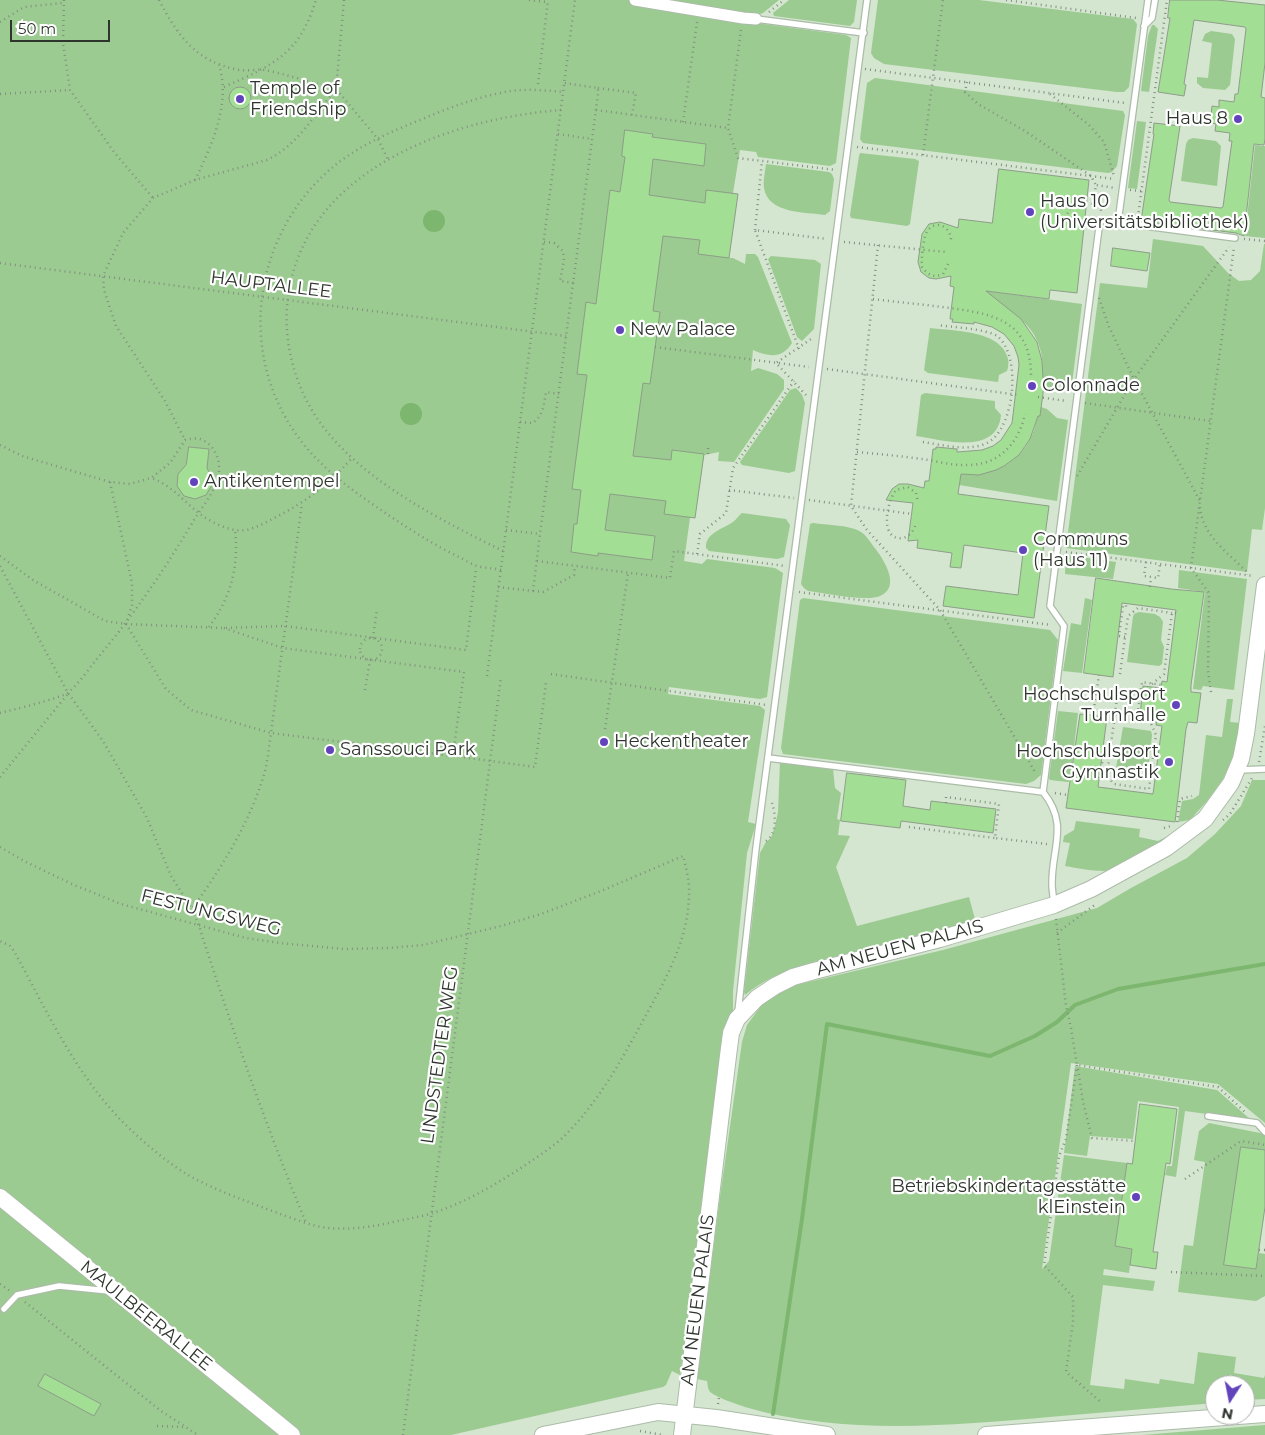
<!DOCTYPE html>
<html>
<head>
<meta charset="utf-8">
<style>
	body { margin:0 }
	#map { position:relative; width:1265px; height:1435px; overflow:hidden; background:#d4e5d0; font-family:Montserrat,sans-serif }
	canvas { display:block }
	.north { position:absolute; left:1205px; top:1375px; width:50px; height:50px; box-sizing:border-box; background:#fff; border:1px solid #abaeab; border-radius:50%; rotate:191deg; font-size:14px; font-weight:700; line-height:20px; text-align:center; color:#2e352d }
	.north::after { content:''; display:block; margin:auto; width:18px; height:22px; background:#6143bb; clip-path:polygon(50% 0,100% 100%,50% 72%,0 100%) }
	.scale { position:absolute; left:10px; top:20px; width:100px; height:22px; box-sizing:border-box; border:2px solid #2e352d; border-top:0; padding-left:6px; font-size:15px; line-height:18px; white-space:nowrap; color:#2e352d; -webkit-text-stroke:4px #fff; paint-order:stroke }
</style>
</head>
<body>
<div id="map">
<canvas width="1265" height="1435"></canvas>
<div class="north">N</div>
<div class="scale">50 m</div>
</div>
<script>
const context = document.querySelector('canvas').getContext('2d');
context.lineJoin = 'round';
function fill(path, color) {
  context.fillStyle = color;
  context.fill(path, 'evenodd');
}
function stroke(path, color, width, dash) {
  context.strokeStyle = color;
  context.lineWidth = width;
  context.lineCap = dash ? 'butt' : 'round';
  context.setLineDash(dash || []);
  context.stroke(path);
}
function drawText(font, color, halo, rows, align = 'center') {
  context.font = font + ' Montserrat,sans-serif';
  context.lineWidth = 4.5;
  context.setLineDash([]);
  context.textBaseline = 'middle';
  context.strokeStyle = halo;
  context.fillStyle = color;
  for (const [text, x, y, turn = 0] of rows) {
    context.save();
    context.translate(x, y);
    context.rotate((+turn || 0) * Math.PI / 180);
    context.textAlign = isNaN(turn) ? turn : align;
    if (halo) context.strokeText(text, 0, 0);
    context.fillText(text, 0, 0);
    context.restore();
  }
}
fill(new Path2D(`
	M0,0H779L763,13L757,15L756,23L846,35L851,38L836,163L830,166L758,157L756,152L740,150L733,193L738,194L729,258H733L745,264L746,254H755L758,257L792,343C782,359 769,357 753,350L751,371L758,368L777,374L784,380V389L734,462L718,461L719,452L704,455L695,518H690L684,561L702,564L707,559L775,568L783,573L767,697L760,699L669,687L668,694L760,706L765,710L748,822L756,824L747,853L733,991V1013L725,1032L680,1375L672,1371L666,1385L663,1387L451,1435H0Z
	M789,0H857L854,22L850,26L774,16L773,13Z
	M878,0H979L1133,19L1137,24L1129,87L1124,92H1117L884,64L874,58L871,53Z
	M1152,25H1154L1158,29L1149,92L1141,91L1148,36Z
	M1211,31L1232,34L1235,39L1230,85L1225,90L1203,88L1197,83V77L1208,78L1212,43L1202,41L1205,34Z
	M875,78L1123,111L1125,115L1117,166L1112,172L1108,173L863,143L860,139L867,83Z
	M1137,121L1146,122L1137,189L1128,188Z
	M1193,138L1216,141L1221,146L1217,186L1181,181L1186,144L1188,140Z
	M1255,145L1265,146V238L1245,236Z
	M860,153L915,159L919,161L910,224L907,226L851,218L850,215L859,156Z
	M766,164L829,172L832,174L834,179L830,211L825,215C806,212 768,214 764,188C763,181 765,172 766,164Z
	M1153,239L1203,246L1228,273L1239,281L1251,280L1260,271L1264,244H1265V508L1262,530L1252,529L1247,572L1066,548L1100,283L1147,288Z
	M771,256L815,260L821,264L814,329L802,341L797,337L768,259Z
	M972,289L1082,304L1072,384C1057,382 1054,389 1043,388L1045,378L1042,377C1048,326 1010,310 972,289Z
	M930,328C953,331 1002,330 1008,359C1009,363 1008,368 1007,371L999,375L998,382L928,373L924,370Z
	M796,388L802,395L805,403L795,471L789,473L742,465L740,462L790,390Z
	M925,393L995,401V408L1001,415C997,456 943,440 916,436L921,395Z
	M1041,407L1047,409L1057,418L1068,420L1057,501L947,483L954,473C986,477 1016,468 1031,437C1036,428 1036,417 1041,407Z
	M742,513L786,519L790,525L784,557L777,559L709,551L706,548C705,533 723,529 733,522C737,519 738,516 742,513Z
	M813,523C825,525 851,525 861,532C867,536 870,542 874,547C883,558 902,587 880,596C866,602 825,593 808,591L804,588L801,584L810,524Z
	M1066,555L1116,562L1113,579L1065,574Z
	M1179,570L1247,579L1234,690L1203,686L1201,690L1193,689L1205,592L1178,588Z
	M803,598L1050,630L1058,640L1041,775L1034,781L1026,784L783,754L781,748L800,600Z
	M1085,598L1092,600L1082,673L1063,671L1071,623L1081,625Z
	M1139,612L1155,614L1160,617L1163,622L1161,640L1164,647L1162,664L1159,666L1127,662L1133,617L1134,614Z
	M1227,699H1233L1230,722L1241,723L1234,754L1223,779L1207,801L1190,820L1178,822L1182,801L1193,799L1199,795L1206,735L1222,737Z
	M1058,711L1078,713L1070,781L1068,782L1050,780L1049,778Z
	M1123,727L1151,731L1152,735L1148,772L1116,768Z
	M780,762L833,769L835,788L841,793L837,819L840,820L838,835L850,836L836,867L857,926L969,897L976,923C940,932 905,940 869,949C825,959 781,966 745,995L744,992L760,853L766,842L771,838L775,826L778,812Z
	M1252,780H1265V1123L1218,1084L1071,1063L1042,1269L1049,1261L1064,1155L1127,1163L1115,1246L1132,1249L1129,1273L1104,1269L1103,1275L1155,1281L1153,1291L1103,1285L1090,1385L1124,1389L1125,1379L1159,1384L1160,1379L1194,1384L1198,1352L1236,1357L1234,1373L1264,1378L1265,1375V1399L1245,1400V1385H1215V1403C1160,1408 1104,1412 1049,1417C949,1426 841,1435 745,1407C734,1403 720,1399 710,1392L708,1388L707,1381L697,1379L719,1204L742,1042L747,1025L761,1006L772,997L796,985L943,950L1097,908L1131,888L1187,858L1215,834L1241,806Z
	M1076,821L1140,829L1139,837L1158,841L1170,835C1154,846 1123,869 1104,871C1091,871 1077,868 1065,866L1070,843L1063,842L1064,836L1074,830Z
	M1075,1066L1217,1090L1251,1120L1185,1111L1176,1177L1165,1175L1167,1166H1172L1179,1107L1138,1101L1133,1139L1090,1136L1087,1156L1064,1153Z
	M1209,1123L1265,1134V1150L1241,1147L1224,1265L1256,1269L1259,1253L1265,1254V1296L1256,1301L1178,1292L1184,1245L1193,1246L1205,1162L1194,1160L1199,1131Z
	M1265,1425V1435H1142Z`), '#9bcb90');
fill(new Path2D(`
	M423 221a11 11 0 1 1 22 0a11 11 0 1 1-22 0Z
	M400 414a11 11 0 1 1 22 0a11 11 0 1 1-22 0Z`), '#7db66e');
stroke(new Path2D(`
	M773,1414L802,1219L827,1024L990,1056L1035,1036L1057,1022L1075,1005L1118,989L1265,964`), '#7db66e', 4);
const building = new Path2D(`
	M1170,0H1217L1265,5V63L1261,97L1265,98V139L1264,145L1254,144L1244,236L1236,233L1141,221L1154,134H1153L1154,123L1180,126L1169,200L1170,202L1221,208L1223,207L1227,177L1232,141H1229L1230,133L1215,131L1216,124L1210,123L1212,106L1219,107V100L1234,102L1235,94H1238L1246,29L1245,27L1194,20L1184,84L1186,85L1184,96L1158,92L1170,18H1168Z
	M229 98a11 11 0 1 1 22 0a11 11 0 1 1-22 0Z
	M625,130L653,134L652,137L706,144L704,166L653,159L649,195L705,203L706,190L738,194L729,258L698,254L700,240L663,236L653,311L660,312L650,384L643,383L633,456L671,460L672,450L704,454L695,518L664,514L666,501L610,494L605,530L655,536L652,560L598,553V556L571,552L574,524H577L581,490L572,489L587,375L577,374L586,302L596,304L610,190L620,192L625,157L622,156Z
	M999,169L1089,180L1077,293L1050,290L1049,299L986,291L1021,319L1037,342L1042,361L1043,378H1045L1040,416H1038L1030,439L1019,455L1004,466L996,470L979,475L961,474L958,494L1049,506L1034,618L943,606L946,586L1018,595L1023,553L964,545L961,568L950,567L952,553L917,548L918,540L908,541L913,503L886,500L892,489L899,484H908L924,488L925,481H929L933,449H936V447L957,449V452L982,450L993,446L1001,440L1012,423L1019,365L1018,357L1014,346L1004,334L992,327L974,322V324L952,322L953,319H950L954,287L950,286L951,276L936,279L929,278L921,272L918,262L922,234L929,224L940,222L958,228L959,219L992,223Z
	M1113,248L1150,253L1147,271L1111,266Z
	M189,447L209,449L207,468L212,479V485L206,495L195,499L184,496L177,486L178,474L186,465Z
	M1096,578L1171,589L1204,592L1191,685V692L1201,693L1197,723L1188,722L1186,729L1175,822L1066,808L1080,714L1107,717L1098,787L1153,794L1162,726L1156,725L1157,718L1140,716L1143,686L1161,688L1162,681L1167,682L1176,610L1122,603L1113,677L1084,673Z
	M847,773L906,780L903,806L930,810L931,801L996,809L993,833L901,821L900,828L841,821Z
	M1140,1104L1177,1109L1170,1164L1166,1163L1153,1252H1158L1156,1269L1130,1265L1132,1249L1115,1246L1127,1163L1132,1164Z
	M1241,1147L1265,1150V1207L1256,1269L1224,1265Z
	M45,1374L101,1404L94,1416L38,1386Z`);
fill(building, '#a2de93');
stroke(building, '#8e9d8a', 1);
const lane = new Path2D(`
	M756,19L864,33
	M1144,26L1152,18L1155,0
	M1118,222L1148,0
	M768,758L1043,792
	M1239,770L1265,769
	M1054,902C1053,896 1052,889 1052,883C1052,847 1069,824 1043,792L1064,626L1050,606L1100,220L1235,238
	M738,1012L756,848L867,0
	M1208,1116L1257,1123L1265,1132
	M4,1309L17,1295L59,1286L109,1291`);
const street = new Path2D(`
	M635,0L743,18L756,19`);
const secondary = new Path2D(`
	M0,1197L292,1435
	M543,1435L658,1412L716,1418L827,1435
	M682,1435L728,1056L731,1033L737,1019L757,998L775,986L793,977L814,971L940,939L1054,905L1091,889L1166,848L1205,819L1231,783L1241,759L1246,734L1265,585
	M986,1435L1265,1414`);
stroke(lane, '#abbca8', 8);
stroke(street, '#abbca8', 13);
stroke(secondary, '#abbca8', 18);
stroke(new Path2D(`
	M64,0L63,43L70,90L114,152L153,198
	M159,0C178,36 196,62 239,70C247,71 257,69 265,70C289,75 313,83 336,89C314,115 298,145 267,160L195,180L153,198L123,233L103,276L104,290L116,326L165,401L185,440
	M344,0L336,89L378,139L388,160
	M529,0L547,2
	M1006,0L1136,18
	M769,12L784,0
	M0,22L24,7L62,3
	M741,30L728,128L738,158L836,170
	M865,69L1125,103
	M967,82L965,92L978,104L1025,131L1091,176L1096,185
	M538,84L548,0
	M224,87C273,65 299,55 316,0
	M598,88L636,93L632,115
	M0,94L70,90
	M1050,94L1089,125L1104,142L1114,176
	M596,110L728,128
	M683,122L697,22
	M558,134L592,139
	M857,147L1115,179
	M923,155L943,0
	M195,180C212,145 231,103 219,65
	M1130,190L1141,191
	M1086,203L1101,205V211
	M1093,204L1096,185L1115,188
	M1138,217L1167,0
	M1065,218L1074,202
	M755,230L762,161
	M1244,239L1265,241
	M544,242L554,243L563,251L564,260L560,281L574,283
	M844,242L946,252
	M878,245L851,506L867,530L940,610L1035,772
	M0,263L566,336
	M948,264L943,274C933,278 928,275 922,267C921,260 923,238 927,232C935,218 951,227 951,240
	M1099,298L1109,327L1134,379L1200,501
	M873,299C896,302 919,304 942,307C989,313 1031,318 1031,376
	M655,347L809,367
	M799,349L755,230L827,239
	M827,369L1019,395
	M806,395L776,363L814,337
	M1038,397L1067,401
	M1085,403L1210,421
	M520,422L533,423C543,415 544,405 546,392L559,394
	M923,442C943,445 968,452 987,443C1015,429 1022,355 997,336C987,329 951,327 937,325
	M0,445L22,456L110,482L130,484L151,478
	M857,452C879,454 900,456 922,459C937,461 952,466 968,465C999,465 1019,443 1025,414
	M708,454V447
	M1077,476L1134,379L1229,247
	M110,482L132,583V605L126,624L166,689L191,710L271,733C269,746 268,759 265,771C251,821 222,867 192,909
	M729,490L794,498
	M809,500L912,514
	M1200,507C1202,535 1228,553 1247,572V575
	M915,526C912,536 899,544 890,533C883,522 889,499 896,490L908,487L916,493L918,502
	M506,530L540,534
	M503,551C441,520 364,482 321,424C297,391 284,348 287,307C297,173 446,119 561,110
	M1066,552L1254,576
	M697,554L700,534L726,513L733,468L794,381
	M0,556L33,580L105,621L126,624L224,628L285,626L466,650L476,569
	M537,561L670,578L674,551L785,566
	M1146,562L1144,576L1158,578L1160,564
	M0,566L68,693L103,741L147,818L171,876L192,909L199,926C231,1026 266,1126 306,1223
	M501,570C493,568 485,568 477,566C471,564 465,560 459,557C432,544 406,527 381,510C350,489 320,467 298,437C236,352 253,234 333,167C358,146 390,132 420,120C446,109 472,99 500,93C520,88 543,90 563,92
	M498,587L533,591L540,534L598,94V88L564,83
	M1150,587L1151,577
	M533,591L543,592L574,575L575,566
	M799,592L1051,625
	M209,627C231,597 239,567 235,530
	M224,628L283,648L464,672L453,756L271,733C281,657 292,580 302,503
	M1125,637L1119,636L1123,606L1126,607V604
	M373,638L377,609
	M360 649a11 11 0 1 1 22 0a11 11 0 1 1-22 0Z
	M551,674L766,705
	M1120,674L1128,616L1138,608L1172,613
	M487,676L575,0
	M1152,684L1164,674L1172,613H1176
	M365,690L370,660
	M1211,692L1208,671L1209,593L1191,568L1234,247
	M1117,698L1107,776L1114,784L1149,789L1156,735L1150,721
	M0,713C12,710 62,698 69,692C79,683 88,670 96,660C133,616 165,569 194,520C202,507 215,492 218,476C222,462 215,444 200,439C195,438 190,439 185,440L170,463L151,478C175,486 188,508 209,520C220,526 233,532 246,530C256,528 265,523 274,518C306,502 328,485 352,458
	M1093,715L1099,675
	M1115,716L1157,722
	M1137,719L1142,682L1162,685
	M605,729L628,573
	M454,756L535,767L546,683
	M1259,762L1265,726
	M0,777L67,695
	M1099,778L1105,750H1111
	M1055,793L1068,795
	M946,803V797L999,804L995,838L1047,844
	M1223,820L1230,814L1252,778
	M1177,822L1180,799L1192,796
	M909,827L995,838
	M1164,828L1171,826
	M766,841C777,834 776,814 772,803
	M0,847L26,862L74,885L121,904L246,938L280,943L344,949L388,948L423,945L501,926L541,914L601,891L683,856C686,867 689,879 689,891C690,944 658,992 634,1037C616,1069 597,1102 571,1129C559,1143 543,1153 527,1164C498,1183 467,1202 433,1213C420,1217 407,1219 393,1222C372,1227 350,1230 328,1228C310,1226 292,1218 275,1212C246,1201 217,1191 190,1176C169,1164 148,1146 130,1129C78,1080 48,1013 14,951L10,946L0,941
	M1056,919L1066,1006L1071,1028L1077,1065L1218,1087L1245,1112
	M1057,933L1096,904
	M1077,1065L1066,1139L1059,1156L1044,1265L1073,1297V1322L1066,1372L1102,1403
	M1078,1069L1083,1102L1092,1138L1135,1141
	M1185,1179L1241,1141L1265,1145
	M1259,1250H1265
	M1171,1272L1265,1276
	M0,1284L10,1291
	M25,1302L161,1411L198,1435
	M718,1404L719,1397
	M157,1426L185,1427
	M640,1431L663,1435
	M403,1435L501,677`), '#839081', 2.5, [1, 4]);
stroke(lane, '#fff', 5.5);
stroke(street, '#fff', 11);
stroke(secondary, '#fff', 16);
for (const [x, y, r, color] of [
	[240,99,5,"#6143bb"],
	[1238,119,5,"#6143bb"],
	[1030,212,5,"#6143bb"],
	[620,330,5,"#6143bb"],
	[1032,386,5,"#6143bb"],
	[194,482,5,"#6143bb"],
	[1023,550,5,"#6143bb"],
	[1176,705,5,"#6143bb"],
	[604,742,5,"#6143bb"],
	[330,750,5,"#6143bb"],
	[1169,762,5,"#6143bb"],
	[1136,1197,5,"#6143bb"]
]) {
  const dot = new Path2D();
  dot.arc(x, y, r, 0, 2 * Math.PI);
  context.fillStyle = color;
  context.fill(dot);
  stroke(dot, '#fff', 2);
}
drawText('18px', '#2e352d', '#fff', [
	["Temple of",250,89],
	["Friendship",250,110],
	["Haus 8",1228,119,"right"],
	["Haus 10",1040,202],
	["(Universitätsbibliothek)",1040,223],
	["New Palace",630,330],
	["Colonnade",1042,386],
	["Antikentempel",204,482],
	["Communs",1033,540],
	["(Haus 11)",1033,561],
	["Hochschulsport",1166,695,"right"],
	["Turnhalle",1166,716,"right"],
	["Heckentheater",614,742],
	["Sanssouci Park",340,750],
	["Hochschulsport",1159,752,"right"],
	["Gymnastik",1159,773,"right"],
	["Betriebskindertagesstätte",1126,1187,"right"],
	["klEinstein",1126,1208,"right"]
], 'left');
drawText('18px', '#2e352d', '#fff', [
	["HAUPTALLEE",271,285,7],
	["FESTUNGSWEG",211,913,14],
	["AM NEUEN PALAIS",900,948,-15],
	["LINDSTEDTER WEG",440,1055,-82],
	["AM NEUEN PALAIS",698,1300,-83],
	["MAULBEERALLEE",146,1316,39]
]);
</script>
</body>
</html>
